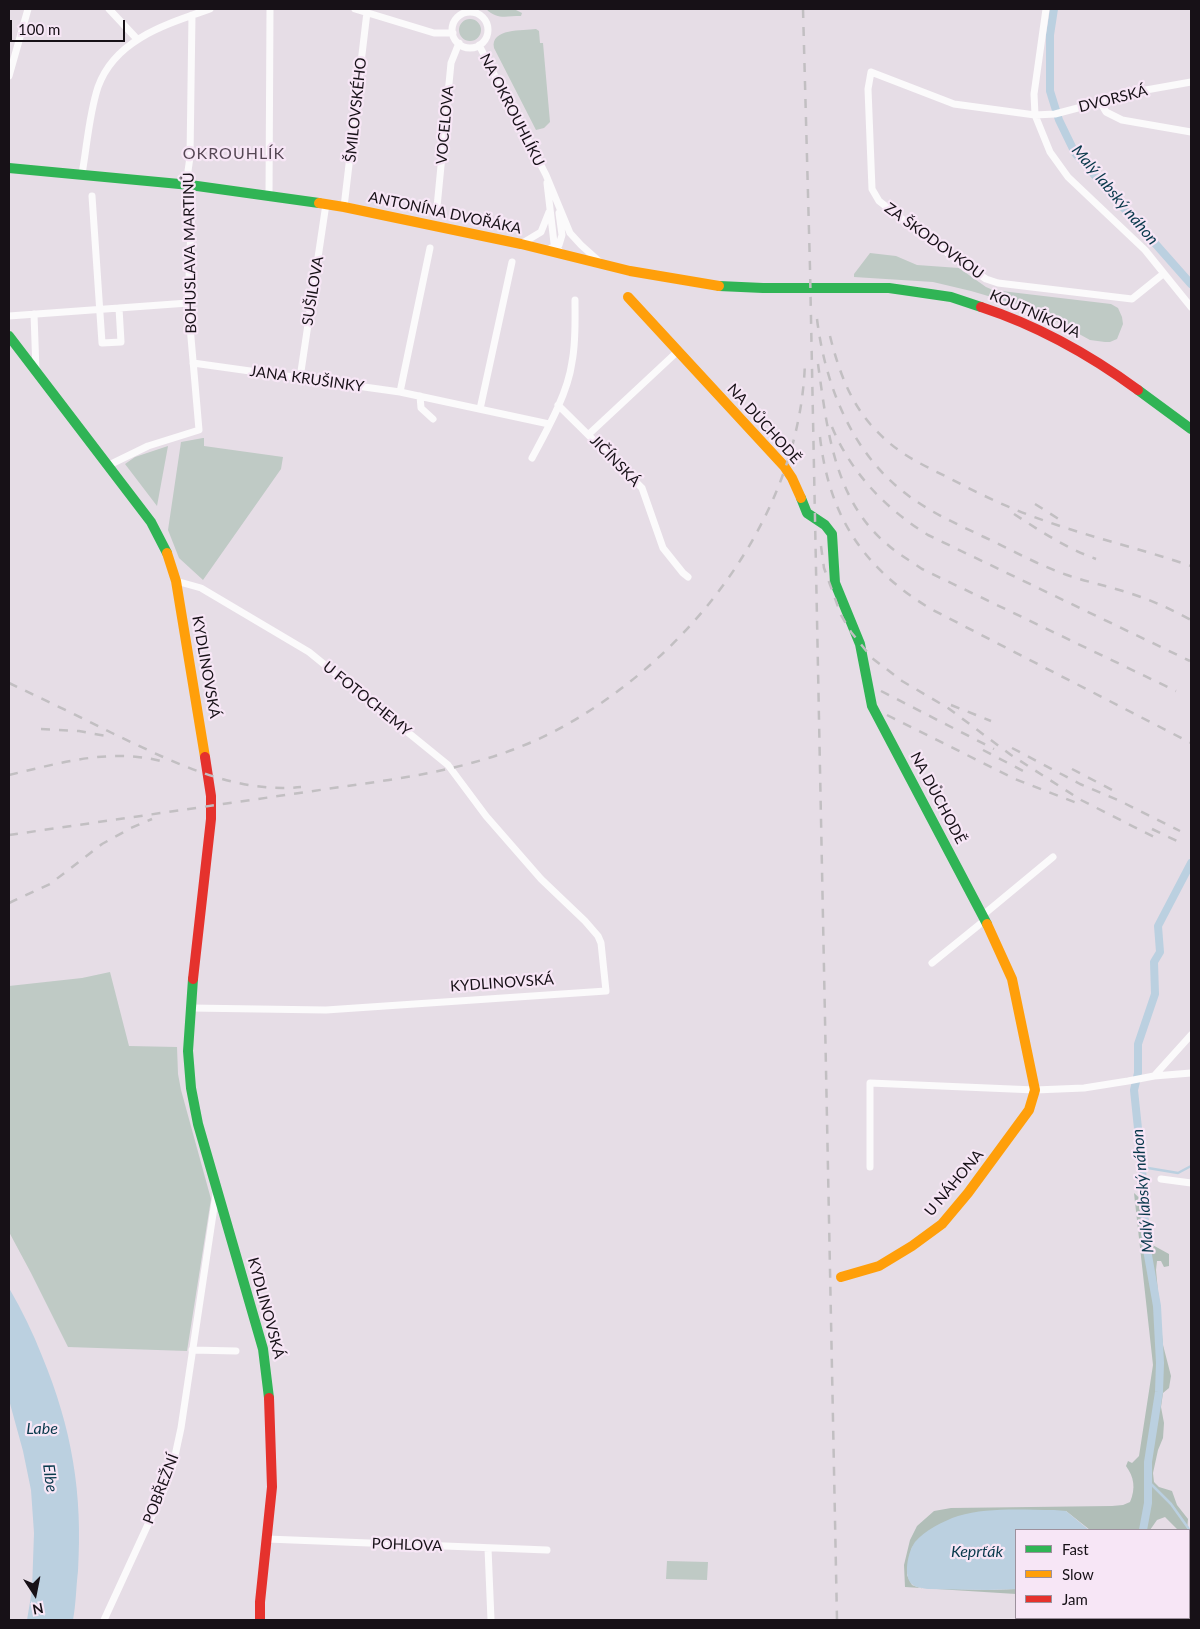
<!DOCTYPE html>
<html>
<head>
<meta charset="utf-8">
<style>
	body { margin:0 }
	#map { position:relative; width:1200px; height:1629px; overflow:hidden; background:#e6dde6; font-family:Lato,sans-serif }
	canvas { display:block }
	.frame { position:absolute; inset:0; border:10px solid #171117; pointer-events:none }
	.legend { position:absolute; left:1015px; top:1529px; width:175px; height:90px; box-sizing:border-box; background:#f7e6f6; border:1px solid #9d919d; margin:0; padding:6px 9px; list-style:none; font-size:15px; color:#171117 }
	.legend li { display:flex; align-items:center; gap:10px; height:25px }
	.legend b { width:25px; border:1px solid #9d919d }
	.north { position:absolute; left:10px; top:1569px; width:50px; height:50px; -webkit-text-stroke:4px #f7e6f6; paint-order:stroke; rotate:169deg; font-size:14px; font-weight:700; line-height:20px; text-align:center; color:#171117 }
	.north::after { content:''; display:block; margin:auto; width:18px; height:22px; background:#171117; clip-path:polygon(50% 0,100% 100%,50% 72%,0 100%) }
	.scale { position:absolute; left:10px; top:20px; width:115px; height:22px; box-sizing:border-box; border:2px solid #171117; border-top:0; padding-left:6px; font-size:15px; line-height:18px; white-space:nowrap; color:#171117; -webkit-text-stroke:4px #f7e6f6; paint-order:stroke }
</style>
</head>
<body>
<div id="map">
<canvas width="1200" height="1629"></canvas>
<div class="frame"></div>
<ul class="legend">
<li><b style="height:6px;background:#30b455"></b>Fast</li>
<li><b style="height:6px;background:#ff9f0a"></b>Slow</li>
<li><b style="height:6px;background:#e5322d"></b>Jam</li>
</ul>
<div class="north">N</div>
<div class="scale">100 m</div>
</div>
<script>
const context = document.querySelector('canvas').getContext('2d');
context.lineJoin = 'round';
function fill(path, color) {
  context.fillStyle = color;
  context.fill(path, 'evenodd');
}
function stroke(path, color, width, dash) {
  context.strokeStyle = color;
  context.lineWidth = width;
  context.lineCap = dash ? 'butt' : 'round';
  context.setLineDash(dash || []);
  context.stroke(path);
}
function drawText(font, color, halo, rows, align = 'center') {
  context.font = font + ' Lato,sans-serif';
  context.lineWidth = 4.5;
  context.setLineDash([]);
  context.textBaseline = 'middle';
  context.strokeStyle = halo;
  context.fillStyle = color;
  for (const [text, x, y, turn = 0] of rows) {
    context.save();
    context.translate(x, y);
    context.rotate((+turn || 0) * Math.PI / 180);
    context.textAlign = isNaN(turn) ? turn : align;
    if (halo) context.strokeText(text, 0, 0);
    context.fillText(text, 0, 0);
    context.restore();
  }
}
fill(new Path2D(`
	M486,9H514L522,13L521,16C505,16 498,20 486,9Z
	M459 30a11 11 0 1 1 22 0a11 11 0 1 1-22 0Z
	M536,29L539,31L540,43H543L550,122L544,128L536,130L494,48C490,28 523,31 536,29Z
	M870,253L896,256L917,265L959,268L986,287L993,290L1111,304L1118,308L1122,317L1123,324L1117,339L1110,342H1105L1090,340L1030,307L1012,303L971,291L933,282L854,277V274Z
	M203,438H204V446L283,457L281,469L203,580L179,558L168,530L181,442Z
	M168,446L157,506L125,464L135,457Z
	M110,972L129,1046L177,1047L178,1074L181,1090L211,1199L187,1351L68,1347L31,1273L9,1232V986L82,978Z
	M667,1561L708,1562L707,1580L666,1579Z`), '#bfcac5');
fill(new Path2D(`
	M1134,1193L1147,1205L1149,1243L1169,1254V1266L1164,1267L1161,1261H1157L1156,1270L1163,1345L1171,1376L1169,1388L1163,1393L1161,1407L1164,1423L1163,1438L1158,1450L1153,1473L1154,1482L1159,1487L1172,1491L1177,1505L1188,1519L1187,1530H1178L1165,1517L1157,1520L1150,1530H1090L1066,1511L985,1512L912,1547L907,1575L912,1585L920,1588L988,1590L1016,1589V1594L905,1587L904,1565L910,1540L917,1526L934,1511L951,1508L1112,1506L1123,1505L1130,1502C1136,1488 1134,1477 1126,1466L1128,1461L1132,1463L1139,1456L1153,1365Z`), '#b1beb8');
fill(new Path2D(`
	M9,1288C22,1310 33,1333 42,1356C72,1428 83,1494 78,1571C76,1588 76,1604 73,1620H27L32,1590L34,1533L31,1490L23,1451L9,1400Z
	M1054,1510L1066,1511L1089,1530H1016V1589L988,1590L928,1589C923,1588 917,1588 913,1585C902,1578 908,1551 915,1542C924,1531 943,1521 958,1516C988,1507 1023,1510 1054,1510Z`), '#bbd0e0');
stroke(new Path2D(`
	M1142,1167L1178,1173L1191,1166
	M1149,1482L1171,1504L1191,1532`), '#bbd0e0', 2.5);
stroke(new Path2D(`
	M1054,9L1050,35V91L1059,120L1075,153L1191,284
	M1143,1530L1148,1503V1462L1159,1392L1160,1363L1157,1306L1146,1244L1142,1167L1134,1090L1138,1073V1044L1155,994L1154,962L1160,952L1158,926L1191,863
	M1105,1620L1106,1618`), '#bbd0e0', 8);
stroke(new Path2D(`
	M109,9L137,39
	M355,9L434,33H453
	M1046,9L1034,94L1035,115L1050,152L1068,177L1145,250L1191,307
	M452 30a18 18 0 1 1 36 0a18 18 0 1 1-36 0Z
	M479,45L546,175L570,233L581,245L601,263
	M9,76L28,9
	M1100,102L1106,112L1122,120L1191,132
	M82,174C87,146 89,114 98,87C115,39 167,24 210,9
	M547,183L554,243L557,249L562,253
	M269,195L270,9
	M92,196L102,343L121,342L119,308
	M344,207L367,12
	M437,207L451,63L459,43
	M521,244L541,232L549,212
	M551,248L559,245L562,235L559,213
	M1163,274L1132,299L998,283L986,279L933,243L879,201L872,189L868,89L871,72L954,104L1035,115L1055,114L1146,90L1191,82
	M34,314L36,371
	M9,316L188,303
	M193,363L400,392L549,424
	M300,378L326,204
	M400,392L430,248
	M420,396L421,408L433,419
	M558,405L642,488L663,548L683,573L688,577
	M480,409L512,262
	M589,434L678,351
	M532,458C547,430 568,393 572,362C576,342 575,321 575,300
	M107,466L148,446L199,430L188,303L192,202L188,171L190,157L192,15
	M176,581L201,588L309,652L448,765L486,816L541,879L585,921L598,936L601,943L606,991L326,1010L190,1008
	M983,915L1053,857
	M932,963L985,920
	M1154,1076L1191,1035
	M870,1167V1083L1035,1090L1084,1088L1128,1081L1154,1076L1191,1073
	M1161,1179L1191,1183
	M192,1350L236,1351
	M267,1539L547,1550
	M488,1548L491,1620
	M104,1620L167,1483L173,1465L181,1428L216,1194`), '#fbfafb', 7);
stroke(new Path2D(`
	M9,168L190,185L319,203
	M719,286L763,288H889L951,297L981,307
	M9,336L151,522L167,553
	M1138,390L1191,429
	M801,498L807,513L825,525L832,534L835,583L860,644L872,706L987,924
	M193,979L188,1051L191,1088L198,1124L263,1349L269,1398`), '#30b455', 10);
stroke(new Path2D(`
	M319,203L344,207L521,244L630,271L719,286
	M628,297L784,466L792,478L801,498
	M167,553L176,581L205,757
	M841,1277L879,1266L912,1246L942,1224L968,1193L1029,1110L1035,1090L1012,979L987,924`), '#ff9f0a', 10);
stroke(new Path2D(`
	M981,307C1039,326 1089,354 1138,390
	M193,979L211,819V796L205,757
	M260,1620V1602L272,1487L269,1398`), '#e5322d', 10);
stroke(new Path2D(`
	M803,9L810,268L837,1620
	M817,319C825,384 851,452 905,493C929,512 957,524 984,537C1012,550 1038,565 1067,575C1087,582 1108,586 1129,593C1151,600 1171,609 1191,620
	M830,336C838,368 849,400 871,425C896,453 917,462 949,478C970,489 992,500 1014,509C1071,533 1133,546 1191,566
	M818,364C827,428 834,501 888,545C898,554 911,561 922,569L1176,691
	M832,427C851,473 886,509 928,535L1190,661
	M820,437C829,516 863,568 931,609L1191,743
	M1035,504L1065,523
	M1014,514C1040,531 1066,548 1096,559
	M821,546L824,568L841,615L851,632L872,658L902,681L948,708L1011,755L1081,800L1156,838
	M9,683C43,699 78,716 112,733C171,761 234,794 301,787
	M881,691L994,749
	M951,705L991,721
	M887,715L1015,779L1077,803
	M41,729L79,731L111,737
	M1012,748L1080,784L1118,800L1180,831
	M983,750L1027,773
	M1072,769L1116,792
	M9,775C60,763 109,748 161,761
	M1152,829L1179,842
	M9,835L389,780C447,771 503,758 555,731C689,660 801,516 805,361
	M9,903L50,884L102,844L131,828L152,819`), '#c2bfc2', 2.5, [9, 9]);
drawText('15px', '#171117', '#f7e6f6', [
	["DVORSKÁ",1113,99,-14],
	["ŠMILOVSKÉHO",356,110,-84],
	["NA OKROUHLÍKU",512,110,63],
	["VOCELOVA",445,125,-85],
	["ANTONÍNA DVOŘÁKA",445,213,12],
	["ZA ŠKODOVKOU",934,241,36],
	["BOHUSLAVA MARTINŮ",190,253,-91],
	["SUŠILOVA",313,291,-81],
	["KOUTNÍKOVA",1035,314,24],
	["JANA KRUŠINKY",307,379,8],
	["NA DŮCHODĚ",764,424,48],
	["JIČÍNSKÁ",615,461,46],
	["KYDLINOVSKÁ",206,667,80],
	["U FOTOCHEMY",367,699,39],
	["NA DŮCHODĚ",938,798,62],
	["KYDLINOVSKÁ",502,983,-4],
	["U NÁHONA",954,1183,-50],
	["KYDLINOVSKÁ",266,1308,75],
	["POBŘEŽNÍ",161,1489,-69],
	["POHLOVA",407,1545,2]
]);
context.letterSpacing = '1px';
drawText('16px', '#564855', '#f7e6f6', [
	["OKROUHLÍK",234,154]
]);
context.letterSpacing = '0px';
drawText('italic 16px', '#09394c', '#f7e6f6', [
	["Malý labský náhon",1115,195,50],
	["Malý labský náhon",1143,1191,-95],
	["Labe",42,1429],
	["Elbe",50,1478,82],
	["Keprťák",977,1552]
]);
</script>
</body>
</html>
